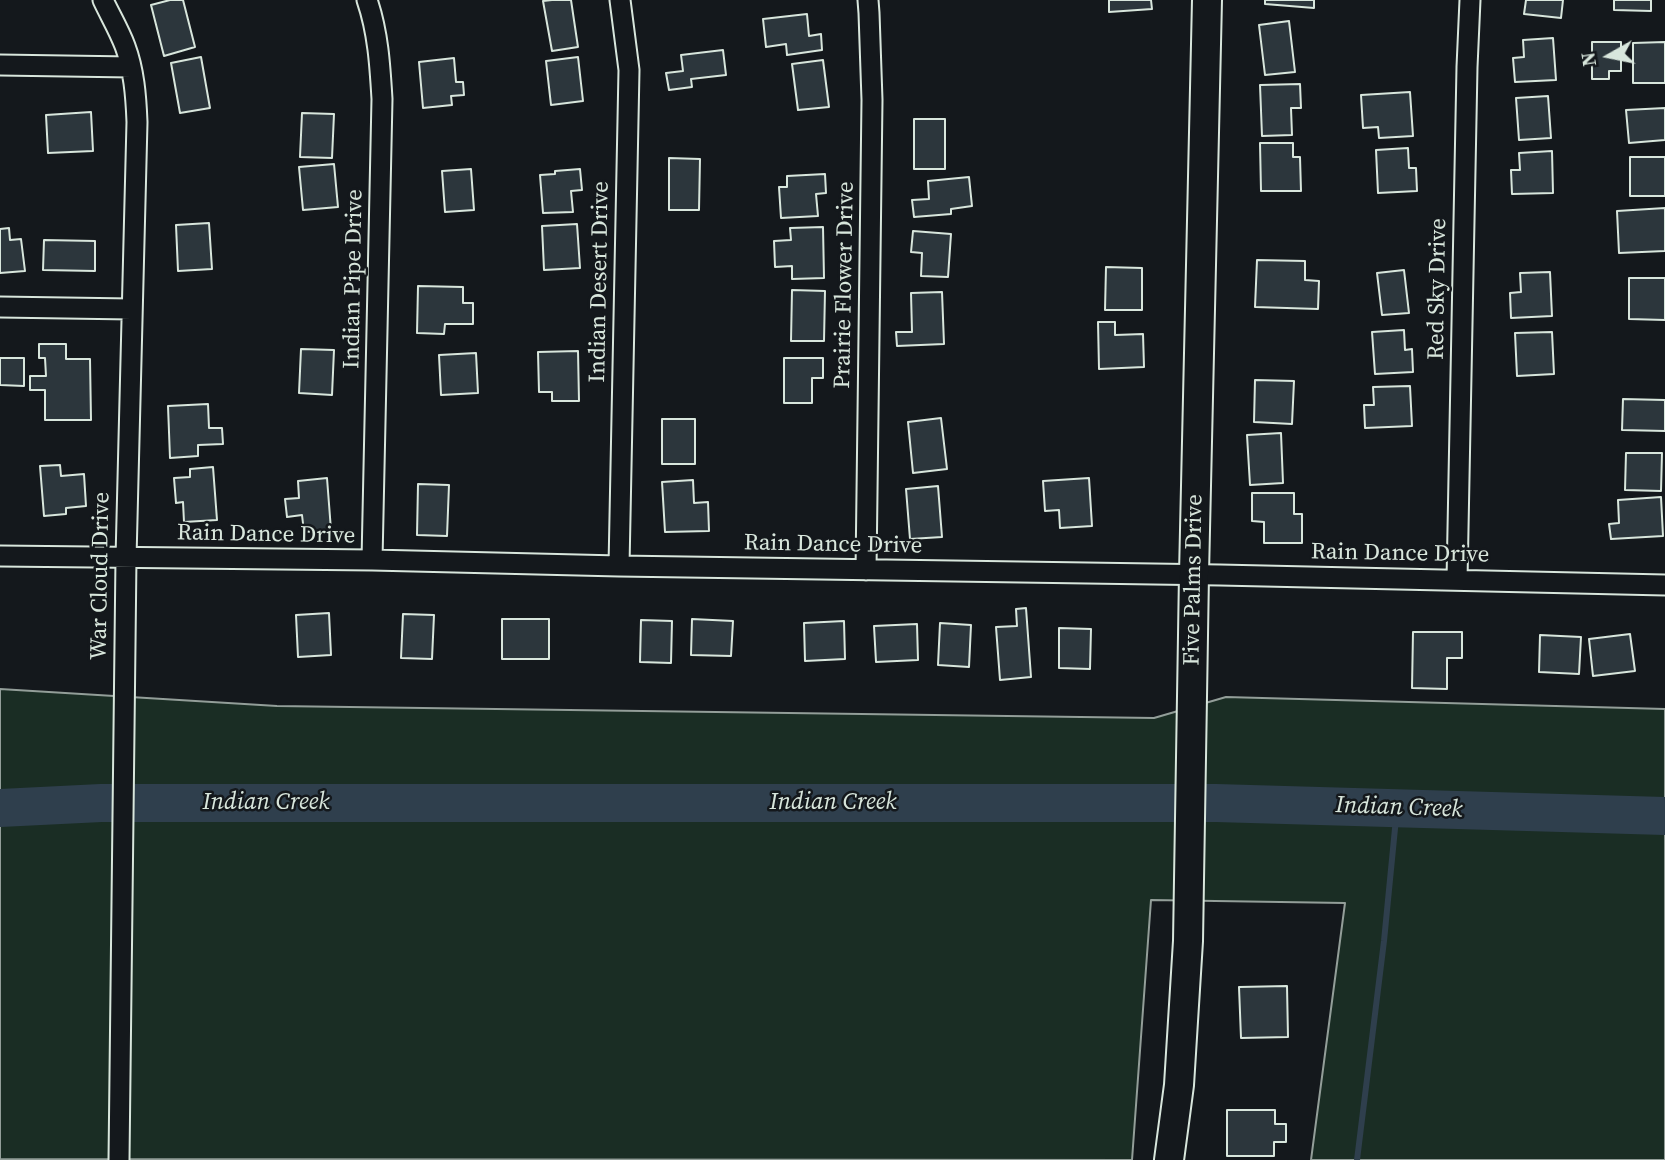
<!DOCTYPE html>
<html>
<head>
<meta charset="utf-8">
<style>
	body { margin:0 }
	#map { position:relative; width:1665px; height:1160px; overflow:hidden; background:#14181c; font-family:"Source Serif 4",serif }
	canvas { display:block }
	.north { position:absolute; left:1574px; top:21px; width:70px; height:70px; -webkit-text-stroke:5px #14181c; paint-order:stroke; rotate:261deg; font-size:19px; font-weight:700; line-height:28px; text-align:center; color:#d8e6dc }
	.north::after { content:''; display:block; margin:auto; width:24px; height:32px; background:#d8e6dc; clip-path:polygon(50% 0,100% 100%,50% 72%,0 100%) }
</style>
</head>
<body>
<div id="map">
<canvas width="1665" height="1160"></canvas>
<div class="north">N</div>
</div>
<script>
const context = document.querySelector('canvas').getContext('2d');
context.lineJoin = 'round';
function fill(path, color) {
  context.fillStyle = color;
  context.fill(path, 'evenodd');
}
function stroke(path, color, width, dash) {
  context.strokeStyle = color;
  context.lineWidth = width;
  context.lineCap = dash ? 'butt' : 'round';
  context.setLineDash(dash || []);
  context.stroke(path);
}
function drawText(font, color, halo, rows, align = 'center') {
  context.font = font + ' "Source Serif 4",serif';
  context.lineWidth = 5;
  context.setLineDash([]);
  context.textBaseline = 'middle';
  context.strokeStyle = halo;
  context.fillStyle = color;
  for (const [text, x, y, turn = 0] of rows) {
    context.save();
    context.translate(x, y);
    context.rotate((+turn || 0) * Math.PI / 180);
    context.textAlign = isNaN(turn) ? turn : align;
    if (halo) context.strokeText(text, 0, 0);
    context.fillText(text, 0, 0);
    context.restore();
  }
}
const green = new Path2D(`
	M0,689L277,706L1154,718L1226,697L1665,709V1160H1311L1345,903L1151,900L1132,1160L0,1159Z`);
fill(green, '#1a2d24');
stroke(green, '#939e99', 2);
stroke(new Path2D(`
	M1357,1160L1384,941L1397,808`), '#2f3f4d', 6);
stroke(new Path2D(`
	M0,808L101,803H1216L1665,816`), '#2f3f4d', 38);
const building = new Path2D(`
	M170,0H183L195,47L164,56L151,5Z
	M552,0H571L578,47L552,51L543,1Z
	M1109,0H1151L1152,9L1109,12Z
	M1265,0H1314V8L1265,4Z
	M1526,0H1563L1561,18L1524,14Z
	M1614,0H1651V11L1614,10Z
	M807,14L809,36L821,34L822,50L787,55L786,44L766,47L763,19Z
	M1289,21L1295,72L1265,75L1259,25Z
	M1553,38L1556,80L1515,82L1513,58L1524,57L1523,40Z
	M1592,42H1621V71H1609V79H1592Z
	M1665,42V83H1633V43Z
	M723,50L726,75L691,79L692,87L669,90L666,73L683,71L681,55Z
	M201,57L210,108L180,113L171,63Z
	M578,57L583,101L551,105L546,61Z
	M454,58L456,82H463L464,95L451,96L452,105L423,108L419,62Z
	M823,60L829,107L798,110L792,64Z
	M1300,84L1301,108H1291L1292,135L1262,136L1260,85Z
	M1410,92L1413,136L1379,138L1378,127L1363,128L1361,95Z
	M1548,96L1551,138L1519,140L1516,98Z
	M1665,108V140L1629,143L1626,110Z
	M91,112L93,151L48,153L46,115Z
	M302,113L334,114L332,158L300,157Z
	M914,119H945V169H914Z
	M1260,143H1293V157H1300L1301,191H1261Z
	M1408,148L1409,168H1416L1417,191L1378,193L1376,150Z
	M1552,151L1553,193L1512,194L1511,170H1520L1519,153Z
	M1630,157H1665V196H1630Z
	M669,158L700,159L699,210H669Z
	M334,164L338,207L303,210L299,167Z
	M471,169L474,210L445,212L442,171Z
	M580,169L582,190L571,191L573,212L543,213L540,175L555,174V171Z
	M825,174L826,193L816,194L818,216L781,218L779,187H787V176Z
	M969,177L972,206L951,209V214L914,217L912,200L929,199L928,181Z
	M1665,208V251L1619,253L1617,211Z
	M209,223L212,269L178,271L176,225Z
	M577,224L580,268L544,270L542,226Z
	M823,227L824,278L792,279V266L775,267L774,241L791,240L790,228Z
	M9,228L10,240L21,239L25,271L0,273V229Z
	M913,231L951,234L948,277L921,276L922,253L911,252Z
	M44,240L95,241V271L43,270Z
	M1257,260L1305,261V280L1319,281L1318,309L1255,307Z
	M1106,267L1142,268V310H1105Z
	M1404,270L1409,313L1382,315L1377,273Z
	M1550,272L1552,316L1511,318L1510,293L1521,292L1520,273Z
	M1629,278H1665V320L1629,319Z
	M418,286L463,287V303H473V324H445L444,334L417,333Z
	M792,290L825,291L824,341H791Z
	M942,292L944,344L897,346L896,332H912L911,293Z
	M1098,322H1115V335L1143,334L1144,367L1099,369Z
	M1404,330L1405,350L1412,349L1413,372L1375,374L1372,332Z
	M1552,332L1554,374L1517,376L1515,333Z
	M39,344H66V359H90L91,420H45V390H30V376H46L45,358H39Z
	M301,349L334,350L332,395L299,393Z
	M578,351L579,401H552V392H539L538,352Z
	M476,353L478,393L441,395L439,355Z
	M0,358H24V386L0,385Z
	M784,358H823V378H812V403H784Z
	M1255,380L1294,381L1292,424L1254,422Z
	M1410,386L1412,426L1365,428L1364,405H1374L1373,387Z
	M1623,399L1665,400V431L1622,430Z
	M208,404L209,428H222L223,444L198,445V456L170,458L168,406Z
	M941,418L947,469L913,473L908,422Z
	M662,419H695V464H662Z
	M1281,433L1283,483L1250,485L1247,435Z
	M1626,453H1662L1661,491L1625,490Z
	M60,465L61,476L84,474L86,506L66,508V514L44,516L40,466Z
	M213,467L217,520L184,522L183,502L176,503L174,478L190,477V469Z
	M327,478L331,530L304,532L302,515L287,517L285,499L299,498L298,481Z
	M1089,478L1092,526L1060,528L1059,510L1045,511L1043,481Z
	M693,480L694,503L708,502L709,531L665,532L662,482Z
	M418,484L449,485L447,536L417,535Z
	M938,486L942,537L910,539L906,489Z
	M1252,493H1294V514H1302V543H1264V522L1252,521Z
	M1661,497L1663,536L1611,539L1609,524L1619,523L1618,500Z
	M1026,608L1031,677L1000,680L996,627L1017,626L1016,609Z
	M329,613L331,655L298,657L296,615Z
	M403,614L434,615L432,659L401,658Z
	M502,619H549V659H502Z
	M692,619L733,621L731,656L691,655Z
	M641,620L672,621L671,663L640,662Z
	M844,621L845,659L805,661L804,623Z
	M940,623L971,625L969,667L938,665Z
	M917,624L918,660L876,662L874,626Z
	M1059,628L1091,629L1090,669L1059,668Z
	M1413,632H1462V658H1447V689L1412,688Z
	M1630,634L1635,671L1593,676L1589,639Z
	M1540,635L1581,637L1579,674L1539,672Z
	M1287,986L1288,1037L1241,1038L1239,987Z
	M1227,1110H1275V1124H1286V1142H1274V1156H1227Z`);
fill(building, '#2c363c');
stroke(building, '#d8e6dc', 2);
const street = new Path2D(`
	M103,0C110,15 119,30 125,46C134,70 136,96 137,122L126,558L119,1160
	M367,0C378,32 380,65 382,99L372,560
	M0,65L131,67
	M0,307L131,309
	M0,556L372,560L619,566L1220,575L1665,585
	M619,566L629,70L620,0
	M866,570L872,100L869,13L868,0
	M1457,580L1467,67L1470,0`);
const secondary = new Path2D(`
	M1169,1160L1179,1085L1188,941L1194,574L1207,0`);
stroke(street, '#d8e6dc', 23);
stroke(secondary, '#d8e6dc', 32);
stroke(street, '#14181c', 19);
stroke(secondary, '#14181c', 28);
drawText('23px', '#d8e6dc', '#14181c', [
	["Indian Pipe Drive",354,279,-89],
	["Indian Desert Drive",600,282,-89],
	["Prairie Flower Drive",845,285,-89],
	["Red Sky Drive",1438,289,-89],
	["Rain Dance Drive",266,535,1],
	["Rain Dance Drive",833,545,1],
	["Rain Dance Drive",1400,554,1],
	["War Cloud Drive",101,576,-89],
	["Five Palms Drive",1194,580,-89]
]);
drawText('italic 24px', '#d8e6dc', '#14181c', [
	["Indian Creek",266,803],
	["Indian Creek",833,803],
	["Indian Creek",1399,808,2]
]);
</script>
</body>
</html>
